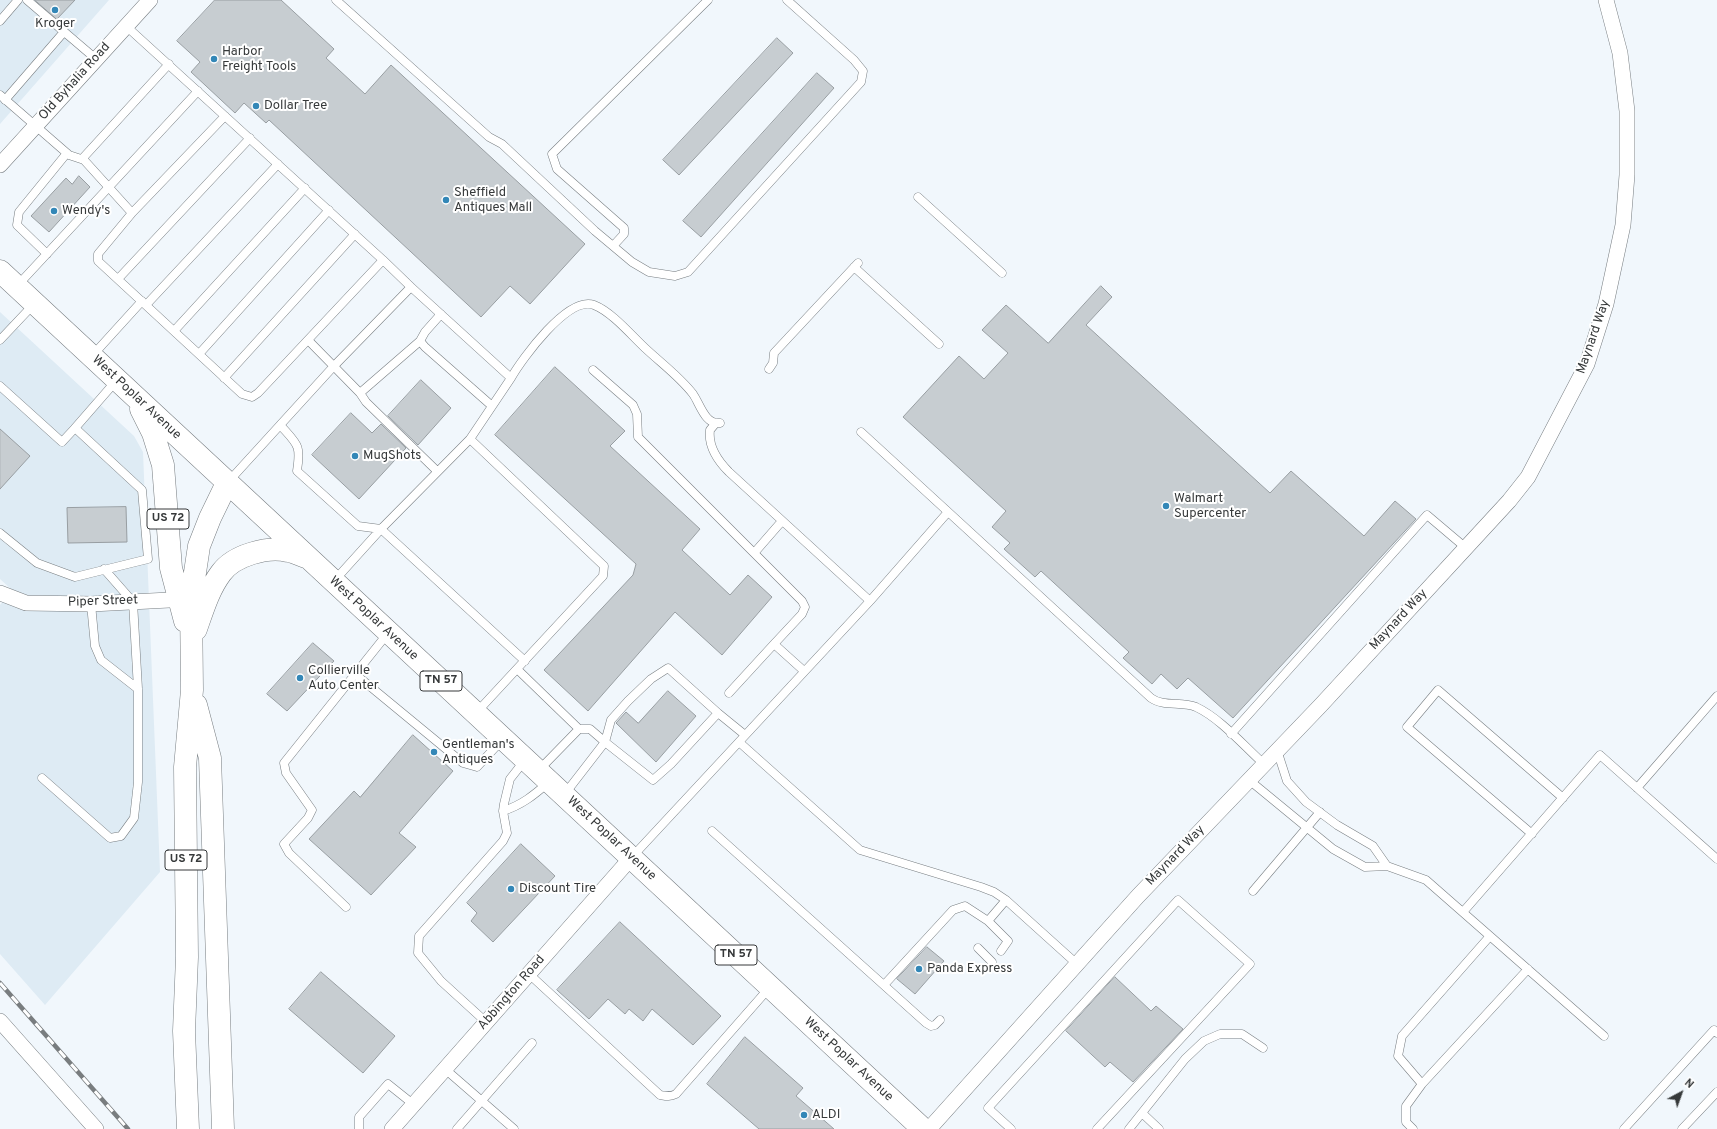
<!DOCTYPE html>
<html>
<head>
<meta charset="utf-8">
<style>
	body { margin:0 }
	#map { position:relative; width:1717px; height:1129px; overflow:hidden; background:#f1f7fc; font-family:Overpass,sans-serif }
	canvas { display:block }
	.north { position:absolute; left:1661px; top:1073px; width:40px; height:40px; -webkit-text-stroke:3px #fff; paint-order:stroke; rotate:41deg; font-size:11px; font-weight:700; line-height:16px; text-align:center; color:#36393a }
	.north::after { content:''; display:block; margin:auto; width:14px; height:18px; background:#36393a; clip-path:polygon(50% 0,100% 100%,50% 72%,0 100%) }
</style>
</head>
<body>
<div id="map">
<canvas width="1717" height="1129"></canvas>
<div class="north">N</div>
</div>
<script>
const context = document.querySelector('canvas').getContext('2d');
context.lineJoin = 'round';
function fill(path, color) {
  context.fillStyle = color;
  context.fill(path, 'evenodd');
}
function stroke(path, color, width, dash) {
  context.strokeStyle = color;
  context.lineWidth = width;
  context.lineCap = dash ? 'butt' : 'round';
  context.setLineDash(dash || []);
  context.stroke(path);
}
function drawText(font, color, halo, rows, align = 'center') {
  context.font = font + ' Overpass,sans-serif';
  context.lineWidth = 4;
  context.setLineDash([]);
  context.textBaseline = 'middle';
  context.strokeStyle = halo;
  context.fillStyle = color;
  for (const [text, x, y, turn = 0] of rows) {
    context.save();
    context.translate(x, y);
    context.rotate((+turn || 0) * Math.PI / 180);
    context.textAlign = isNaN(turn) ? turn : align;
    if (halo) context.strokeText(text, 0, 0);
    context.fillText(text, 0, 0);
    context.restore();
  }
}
fill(new Path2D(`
	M0,0H109L0,124Z
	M0,312L134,436L143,452L160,872L45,1005L0,954V605L12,590L0,579Z`), '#deebf4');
const building = new Path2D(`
	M35,0H75L57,19Z
	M215,0H281L334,49L326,58L365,94L391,65L585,244L530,304L510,286L481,317L269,120L266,123L244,103L235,113L191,72L200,62L177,41Z
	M777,38L793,53L679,175L663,160Z
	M817,73L834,88L701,237L683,221Z
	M79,176L90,187L49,232L31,216L66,178L72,184Z
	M1101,286L1112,297L1086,325L1270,493L1291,471L1364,536L1395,501L1416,519L1233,718L1188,678L1177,689L1161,674L1152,684L1123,658L1129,652L1041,571L1035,577L1004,549L1010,543L992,527L1006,511L903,417L959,356L984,379L1008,353L982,330L1006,305L1048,343Z
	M555,367L625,431L610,446L700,529L682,550L730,595L748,575L772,597L722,655L675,612L588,711L544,670L633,575L636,564L495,435Z
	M421,380L451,408L418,445L388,416Z
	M351,413L372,433L381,424L406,448L359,499L312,455Z
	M0,429L30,456L0,489Z
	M126,507L127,542L68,543L67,508Z
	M313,643L334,661L287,711L267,694Z
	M668,691L696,716L656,762L616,723L626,712L638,723Z
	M413,735L453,771L399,833L416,847L371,895L309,839L354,791L360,797Z
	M521,844L555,876L493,942L471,921L477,913L467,903Z
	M620,922L721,1016L693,1045L652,1009L643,1021L629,1009L625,1014L608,999L589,1019L557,990Z
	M927,947L944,961L915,994L897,979Z
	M321,972L395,1036L363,1073L289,1009Z
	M1115,977L1151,1011L1156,1006L1183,1029L1133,1082L1110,1062L1105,1067L1066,1031Z
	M745,1037L803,1088L796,1096L834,1129H759L707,1084Z`);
fill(building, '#c7cdd1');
stroke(building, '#989ea2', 1);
const lane = new Path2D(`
	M27,0L96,59
	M336,0L489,137L502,144L595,231L632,262L649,272L675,276L688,272L861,82L863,71L854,60L787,0
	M0,21L18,0
	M0,95L69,155L84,160L132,213L98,254V261L242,394L252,397L258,393L383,260L126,26
	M5,100L63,33
	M82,159L169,64
	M918,197L1002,273
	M132,213L225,116
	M613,246L624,234V228L557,169L552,154L708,0
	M47,254L17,225L19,212L67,153
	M854,267L939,344
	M118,279L250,138
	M17,286L198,91
	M146,305L278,164
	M441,314L425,332L420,341L425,347L492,406
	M174,331L305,188
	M0,340L34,304
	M308,340L360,393L366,402L437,471
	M199,354L329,210
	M92,356L142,301
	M769,369L773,363L774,353L858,263
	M593,370L633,405L637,414L638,437L802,601L805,607L802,614L774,644L804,671
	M224,378L355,234
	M511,378C522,359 568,295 594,305C612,312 631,335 645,348C661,363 680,377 693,394C700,404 705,425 720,423
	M0,386L62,442L75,428
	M360,393L420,341
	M715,424L710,430C708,446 718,461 729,472L870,601
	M281,426C298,445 301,445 297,471L358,526L381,529L525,661
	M861,432L1151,698C1163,707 1182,701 1196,707C1220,718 1244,746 1264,764
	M470,439L604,566L603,576L476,713
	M229,481L333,367L411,287L383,260
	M0,533L37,563L75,577L148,559L142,490L75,428L116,381
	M755,552L782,521
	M334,581L381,529L470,439L511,378L411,287
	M91,604L95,646L101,660L138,689
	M517,669L579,729H590L605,742L653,780L671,764L718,713L745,735
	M355,674L463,763L477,767L502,740
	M729,693L774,644
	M1231,734L1427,515L1466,548
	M739,742L860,850L981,887L994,892L1006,900L1077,964
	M1277,750L1287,781L1306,802L1337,825L1373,846L1387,866
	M539,770L579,729
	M42,778L110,838L121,836L134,818L138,782V689L133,602L104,569
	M1249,780L1333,849L1365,867L1387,866L1426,880L1604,1036
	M1637,788L1717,696
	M564,795L605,742L611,720L628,701L651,679L668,668L718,713
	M503,811C522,805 534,795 549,782
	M712,831L926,1023L931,1026L935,1025L940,1020
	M1532,834L1407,727L1438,690L1563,798
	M632,857L870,601L948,512
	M1253,891L1320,812
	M346,907L289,853L284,844L308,818L312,810L286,773L284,763L388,633
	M1463,912L1600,755L1717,859
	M988,921L1008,941L1001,951
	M978,948L992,962
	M529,974L660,1095C666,1096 670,1097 676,1094L770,987
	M884,985L953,910L965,906L988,921L1006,900
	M486,1022L441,981L418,953L419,936L503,841L507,833L503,811L504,804L510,779L525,760
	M445,1069L514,1129
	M1422,1084L1528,969
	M1142,1113L1159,1129
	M359,1129V1117L388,1084L413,1104
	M457,1129L532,1043
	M1011,1129L988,1108L1178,900L1250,964L1097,1129
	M1129,1129L1185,1059L1204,1041L1220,1034H1242L1263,1048
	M1413,1129L1406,1122V1106L1422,1084L1398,1056L1402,1036L1490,936
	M1624,1129L1714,1030L1717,1033
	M1682,1129L1717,1092`);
const street = new Path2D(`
	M0,165L150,0
	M0,593L26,603L91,604L189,599
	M0,1021L96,1129
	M392,1129L631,858
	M929,1129L1138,896L1321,705L1509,501L1528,477L1587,364L1606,304L1623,225L1627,175V111L1620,53L1606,0`);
const primary = new Path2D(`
	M0,271L923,1129
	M141,409L153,433L163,465L171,568L185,621
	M196,629C203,609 209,589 221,573C234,555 268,546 288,551C294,552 300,555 306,557
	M196,705L210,758L223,1129
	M188,1129L184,1031L187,957L185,767L192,690L191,599L199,546L210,518L227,483`);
stroke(lane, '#787e82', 9);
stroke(street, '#787e82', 16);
stroke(primary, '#787e82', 23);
stroke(lane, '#fff', 8);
stroke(street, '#fff', 15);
stroke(primary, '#fff', 22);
const rail = new Path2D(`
	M0,983L128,1129`);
stroke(rail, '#797d7f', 4.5);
stroke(rail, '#fff', 3, [9]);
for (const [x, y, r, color] of [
	[55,10,4,"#3387b7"],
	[214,59,4,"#3387b7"],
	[256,106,4,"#3387b7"],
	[446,200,4,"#3387b7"],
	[54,211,4,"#3387b7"],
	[355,456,4,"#3387b7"],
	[1166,506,4,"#3387b7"],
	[300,678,4,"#3387b7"],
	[434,752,4,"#3387b7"],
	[511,889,4,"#3387b7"],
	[919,969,4,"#3387b7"],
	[804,1115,4,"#3387b7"]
]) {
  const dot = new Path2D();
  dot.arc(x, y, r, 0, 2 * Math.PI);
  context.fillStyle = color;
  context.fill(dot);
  stroke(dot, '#fff', 1.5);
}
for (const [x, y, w] of [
	[168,519,42],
	[441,681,42],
	[186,860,42],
	[736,955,42]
]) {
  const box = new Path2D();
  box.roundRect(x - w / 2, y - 10, w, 20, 3);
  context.fillStyle = '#fff';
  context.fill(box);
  stroke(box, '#36393a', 1);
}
drawText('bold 12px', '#36393a', null, [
	["US 72",168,519],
	["TN 57",441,681],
	["US 72",186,860],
	["TN 57",736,955]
]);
drawText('13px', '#36393a', '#fff', [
	["Kroger",55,24,"center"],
	["Harbor",222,52],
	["Freight Tools",222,67],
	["Dollar Tree",264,106],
	["Sheffield",454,193],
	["Antiques Mall",454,208],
	["Wendy's",62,211],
	["MugShots",363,456],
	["Walmart",1174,499],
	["Supercenter",1174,514],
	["Collierville",308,671],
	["Auto Center",308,686],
	["Gentleman's",442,745],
	["Antiques",442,760],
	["Discount Tire",519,889],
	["Panda Express",927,969],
	["ALDI",812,1115]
], 'left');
drawText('13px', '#36393a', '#fff', [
	["Old Byhalia Road",75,82,-48],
	["Maynard Way",1594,337,-71],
	["West Poplar Avenue",136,398,43],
	["Piper Street",103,602,-2],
	["West Poplar Avenue",373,619,43],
	["Maynard Way",1399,620,-47],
	["West Poplar Avenue",611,839,43],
	["Maynard Way",1176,856,-46],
	["Abbington Road",512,993,-49],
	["West Poplar Avenue",848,1060,43]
]);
</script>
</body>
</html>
